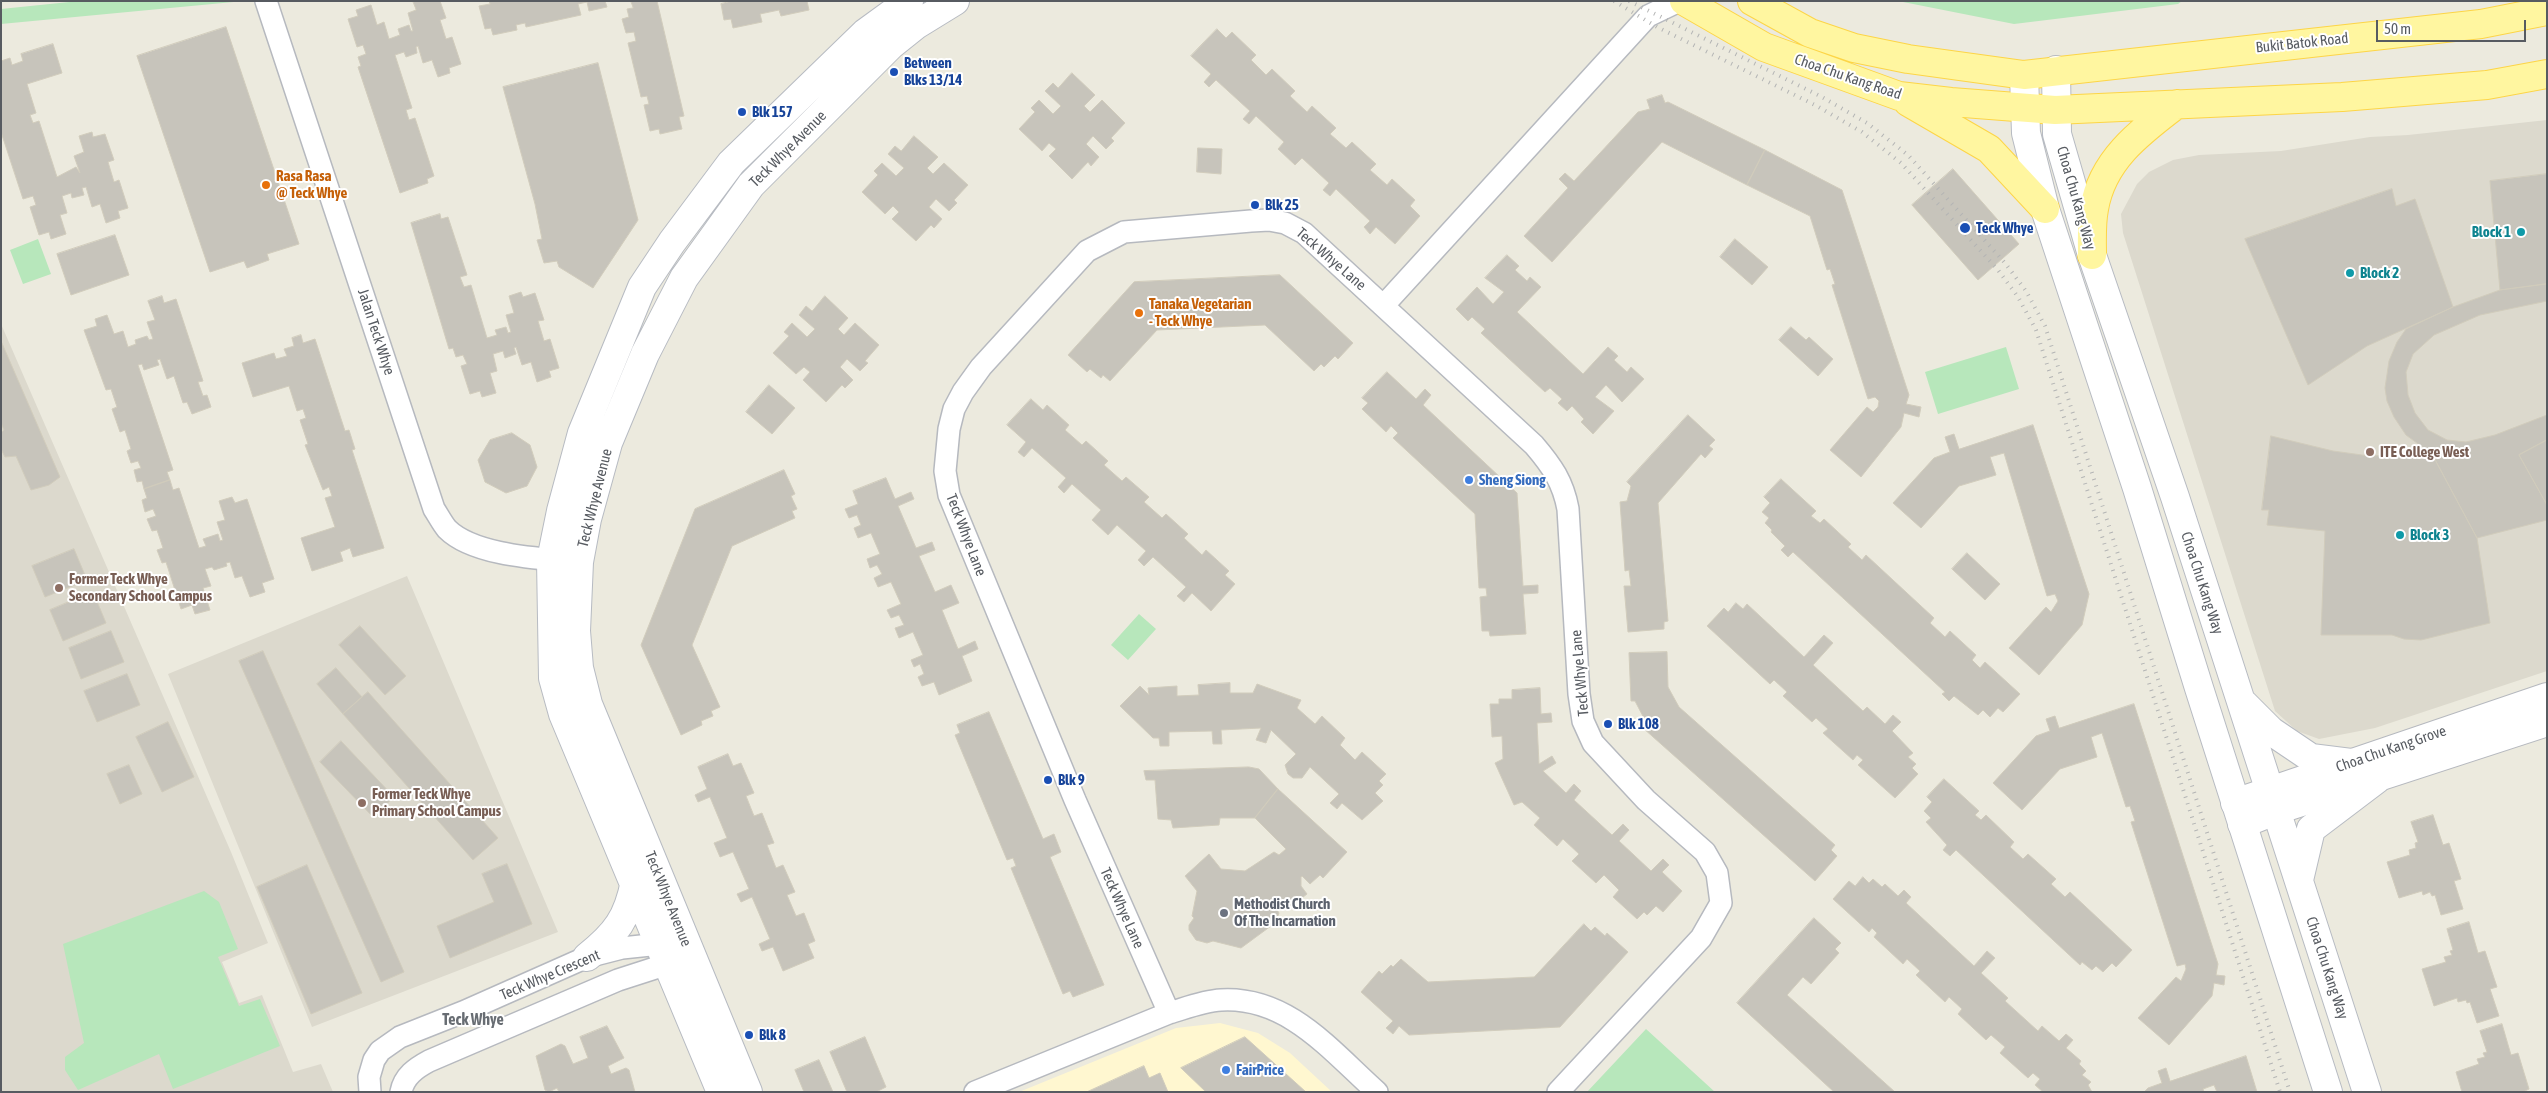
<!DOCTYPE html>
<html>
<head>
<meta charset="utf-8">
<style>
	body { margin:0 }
	#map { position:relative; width:2548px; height:1093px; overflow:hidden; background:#eceade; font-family:"Asap Condensed",sans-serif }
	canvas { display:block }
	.frame { position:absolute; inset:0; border:2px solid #575b61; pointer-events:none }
	.scale { position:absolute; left:2376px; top:20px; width:150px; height:22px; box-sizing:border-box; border:2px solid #575b61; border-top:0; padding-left:6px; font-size:15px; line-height:18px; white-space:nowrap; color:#575b61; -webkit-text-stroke:4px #fff; paint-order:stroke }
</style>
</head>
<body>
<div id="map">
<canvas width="2548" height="1093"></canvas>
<div class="frame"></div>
<div class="scale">50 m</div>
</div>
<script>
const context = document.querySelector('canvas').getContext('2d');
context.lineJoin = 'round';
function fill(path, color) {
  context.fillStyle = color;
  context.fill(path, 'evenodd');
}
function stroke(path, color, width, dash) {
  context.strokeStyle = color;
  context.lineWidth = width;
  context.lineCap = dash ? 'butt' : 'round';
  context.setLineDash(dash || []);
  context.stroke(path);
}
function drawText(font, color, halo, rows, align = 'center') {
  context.font = font + ' "Asap Condensed",sans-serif';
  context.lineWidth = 4;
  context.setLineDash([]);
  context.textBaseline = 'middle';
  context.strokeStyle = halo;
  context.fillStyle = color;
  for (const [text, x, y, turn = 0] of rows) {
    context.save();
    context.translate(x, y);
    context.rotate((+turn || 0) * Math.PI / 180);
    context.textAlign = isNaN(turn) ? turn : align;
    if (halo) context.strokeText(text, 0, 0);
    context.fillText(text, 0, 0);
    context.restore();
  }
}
fill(new Path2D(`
	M1220,1023L1258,1033L1290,1053L1332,1092H1019L1176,1028Z`), '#fff7d0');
fill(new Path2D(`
	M2547,120V671L2375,728L2319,739L2297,731L2275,711L2123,233L2121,214L2137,184L2149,172L2173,160L2199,155L2281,151L2370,137L2408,135Z
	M1,324L231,852L268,943L222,962L239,1003L262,995L293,1072L321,1064L333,1092H1Z
	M407,576L558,932L312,1027L168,674Z`), '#dcd9cd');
fill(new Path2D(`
	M79,1H244L1,24V9Z
	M1898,1H2182L2178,4L2014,24Z
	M38,239L51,274L23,284L10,250Z
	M2006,347L2019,389L1938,414L1925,372Z
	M1139,614L1156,629L1128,660L1111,645Z
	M204,891L219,902L238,949L218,957L239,1006L260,999L280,1046L173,1089L159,1054L78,1090L65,1070V1057L84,1043L63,944Z
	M1646,1029L1715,1092H1587Z`), '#b7e7bb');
const building = new Path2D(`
	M413,1H440L446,18L440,20L446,39L452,37L461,64L449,68L450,73L438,77L432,60L423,63L418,46L416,47L417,53L406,57L404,52L395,55L412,108L406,110L409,120L415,118L434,176L427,179L428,183L400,193L358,67L361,66L358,57L366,54L363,45L357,47L348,19L358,16L356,10L371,5L377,25L384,22L389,39L400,35L398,29L409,25L411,31H413L408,13L416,10Z
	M489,1H605L607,7L589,11L587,2L578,4L581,15L526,27L525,23L516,25L517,30L493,35L491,28L485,29L479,6L490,4Z
	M631,1H657L684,116L679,117L682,129L660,134L659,129L650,131L644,105L649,104L647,96L641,97L628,43L636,41L634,32L626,33L622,19L629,17L627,9L633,8Z
	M732,1H807L809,10L781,16L779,10L760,14L762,22L733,28L731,19L724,20L721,4Z
	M226,27L299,244L267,254L269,260L247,268L244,261L210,272L137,56Z
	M1217,29L1226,38L1232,32L1256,55L1251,60L1266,75L1272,69L1295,91L1290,96L1307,112L1312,106L1336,128L1330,134L1346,148L1352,142L1376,164L1370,170L1387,185L1392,179L1415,200L1410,206L1420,216L1395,244L1376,227L1370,234L1364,227L1370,221L1336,189L1330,196L1323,190L1329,183L1302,158L1295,165L1278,149L1284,142L1256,116L1249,124L1243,119L1250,111L1216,80L1209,87L1204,82L1211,74L1191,56Z
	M53,44L62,73L27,84L36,113L30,115L33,123L39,121L57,177L76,167L80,173L74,156L84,152L79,136L92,132L93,137L105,134L114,160L108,162L114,182L119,180L128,208L118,211L120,218L106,223L100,204L92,207L86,187L82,188L84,195L72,198L71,193L62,196L67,213L60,215L66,234L51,239L49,232L39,235L30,207L36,205L33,196L23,199L1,132V61L10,58L12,65L23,61L21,54Z
	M598,63L638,220L593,288L559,267L557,261L544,263L537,240L542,239L535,204L503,87Z
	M1072,73L1095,95L1084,106L1090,112L1102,100L1125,123L1111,138L1114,141L1106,149L1093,136L1086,144L1099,157L1091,166L1088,162L1072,179L1049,156L1056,149L1049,143L1042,151L1019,129L1035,112L1031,108L1039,100L1053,114L1061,106L1045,91L1053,83L1058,88Z
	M1662,95L1665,103L1668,102L1765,150L1747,185L1662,142L1552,262L1524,236L1568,188L1559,179L1565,173L1574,181L1638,112L1650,109L1647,100Z
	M914,136L938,157L927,168L933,174L944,163L968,185L954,200L957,203L949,211L936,199L929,207L942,219L934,228L931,225L916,241L892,219L899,212L893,206L885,214L862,192L878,175L874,171L882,163L896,176L904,168L888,154L895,146L901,151Z
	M1198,148L1222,149L1221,174L1197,172Z
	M1765,150L1842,190L1909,395L1906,404L1921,407L1919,417L1904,413L1901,427L1861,477L1830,450L1867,407L1873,412L1878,407L1879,401L1875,397L1868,399L1832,285L1835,284L1830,269L1827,270L1810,216L1747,185Z
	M1953,169L2019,244L1978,280L1912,205Z
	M2547,174V284L2500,290L2490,181Z
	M2392,189L2396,206L2415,199L2453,307L2367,346L2308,385L2245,239Z
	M440,214L441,219L448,217L467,275L460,277L464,287L471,285L487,338L497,335L495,330L506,327L508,333L511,332L506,315L514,313L509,296L521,292L523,297L535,293L544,320L538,321L544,341L550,339L559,368L549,371L551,377L537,382L531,362L522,365L516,347L514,348L516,354L505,358L503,351L493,354L497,371L490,373L496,393L482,397L480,391L470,394L461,366L467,364L463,355L456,357L453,348L449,349L411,223Z
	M115,235L129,275L71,295L57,254Z
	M1735,239L1768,267L1752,285L1720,257Z
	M1507,255L1519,266L1515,270L1527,281L1530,277L1541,287L1517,312L1583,374L1608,347L1618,356L1614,360L1627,372L1631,367L1644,379L1622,402L1606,385L1595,397L1614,411L1593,434L1581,422L1584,419L1572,406L1567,411L1558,403L1562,399L1550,388L1545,392L1481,333L1485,329L1472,317L1468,321L1456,309L1477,287L1493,304L1504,292L1485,278Z
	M1280,275L1353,343L1338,359L1335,356L1324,367L1321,364L1314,371L1265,325L1157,330L1110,381L1103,375L1101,378L1090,369L1087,372L1068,355L1134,282Z
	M2547,284V301L2480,315L2434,335L2413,354L2406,372L2408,395L2415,413L2428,430L2447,440L2466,442L2495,435L2547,415V440L2519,455L2547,505V520L2477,538L2432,454L2406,435L2394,417L2387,401L2385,388L2389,361L2397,342L2406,329L2453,307L2500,290Z
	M162,296L164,303L176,299L203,381L198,382L203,396L207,395L211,407L192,414L187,402L183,403L174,376L167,379L160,359L157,360L159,365L144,370L142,364L138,365L173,470L167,472L170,480L144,489L142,481L137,482L134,470L141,468L138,461L131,463L127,451L131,449L125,430L120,432L112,409L117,407L111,389L106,390L84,330L97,326L95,319L107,315L114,334L123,331L128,347L136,344L135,340L147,336L149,340L153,339L147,322L155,320L148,301Z
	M825,296L848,318L838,329L844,335L855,323L879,345L865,361L868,363L860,371L847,359L840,367L853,380L845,388L842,385L826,402L803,380L810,372L804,367L796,374L773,353L789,336L784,332L792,323L807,337L815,329L799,315L806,306L812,311Z
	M1791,327L1806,340L1809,337L1833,359L1818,376L1779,340Z
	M301,335L303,343L315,339L345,431L349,430L355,449L352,450L384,548L353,557L350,548L340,552L343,561L312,571L301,538L335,527L325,498L332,496L329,487L323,490L305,445L308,444L300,420L306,418L303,409L297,411L289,386L253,397L242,363L274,353L276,359L287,356L284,349L294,346L292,338Z
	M1,341L60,477L49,485L31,490L16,456L5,457L1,449V433L4,430L1,423Z
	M1387,372L1416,399L1425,389L1431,395L1423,405L1517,493L1523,586L1538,585V593L1523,594L1526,634L1490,636L1489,631H1482L1480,597L1487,596L1486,588H1479L1475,514L1393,438L1398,433L1391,426L1386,432L1362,409L1368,403L1362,398Z
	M769,385L795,408L772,434L746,412Z
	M1031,399L1043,410L1047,405L1069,425L1065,430L1082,445L1086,441L1108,461L1104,465L1122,481L1126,477L1149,497L1144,502L1162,518L1166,514L1188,534L1184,538L1202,555L1206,550L1229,571L1225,575L1235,584L1211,611L1192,593L1184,602L1177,596L1186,587L1153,557L1144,566L1138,560L1146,551L1117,525L1108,535L1092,520L1101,510L1072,484L1064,493L1058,487L1066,478L1032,448L1024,457L1018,452L1026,442L1007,425Z
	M1688,415L1715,440L1709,446L1713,449L1705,458L1701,454L1658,503L1668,621L1664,622V629L1628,632L1624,586H1631L1629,570L1625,571L1620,502L1627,501L1631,486L1627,482Z
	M2033,425L2089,594L2082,625L2039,675L2009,648L2046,607L2051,612L2058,601L2055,594L2047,596L2004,453L1990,457L1996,475L1959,486L1921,528L1893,503L1934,458L1950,452L1945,437L1954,434L1959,449Z
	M512,433L530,445L537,467L527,486L506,493L485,482L478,460L490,440Z
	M2271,436L2333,451L2369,456L2432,454L2477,538L2490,623L2421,640L2404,639L2392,635H2321L2325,531L2267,525L2269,510H2262Z
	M2547,440V505L2519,455Z
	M784,470L795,494L791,496L797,509L792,511L795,518L732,546L692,645L720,707L711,711L713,716L701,721L702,725L681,735L641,645L695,509Z
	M886,478L895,499L911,492L914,499L898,506L916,548L932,542L935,550L919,556L935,592L951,585L959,603L942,610L958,649L975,641L978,649L962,656L972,681L939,695L934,682L922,686L918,677L924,674L920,664L914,667L911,660L923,655L913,632L899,638L895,628L904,625L899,615L891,618L887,610L901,604L891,582L878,587L874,578L882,574L877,565L870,568L867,559L880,554L871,533L858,538L854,528L861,525L857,515L849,518L845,509L858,504L853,491Z
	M1781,479L1816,511L1811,516L1820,523L1824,519L1851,544L1848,547L1862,560L1866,555L1934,618L1930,623L1945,637L1950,631L1976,655L1972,660L1980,668L1985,662L2020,694L2003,712L1998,708L1990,717L1983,710L1978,715L1954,696L1949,701L1942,694L1945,692L1793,552L1788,557L1781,550L1785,546L1771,532L1772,530L1765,523L1769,518L1762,512L1770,503L1764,497Z
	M170,480L173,490L179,488L199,548L206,546L203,539L218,534L220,541L223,540L217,522L225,520L219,501L232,497L235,503L247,499L274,579L262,583L265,592L250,597L242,576L235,578L230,562L226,563L227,566L214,570L212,567L205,569L211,586L203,588L210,610L195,614L192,605L181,609L166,562L162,563L157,550L163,548L157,530L152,531L147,519L156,516L153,509L145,512L142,500L147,498L144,489Z
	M74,549L87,580L45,597L32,566Z
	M1967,553L2000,584L1985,600L1952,569Z
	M93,592L106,623L63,641L50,610Z
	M1736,603L1743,609L1747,604L1804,657L1824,635L1833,643L1813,665L1863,711L1867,707L1885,724L1893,715L1901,722L1892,731L1913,753L1908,757L1916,764L1912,768L1918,774L1895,798L1858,765L1863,760L1857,755L1853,760L1823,733L1828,729L1816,718L1812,722L1783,696L1787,692L1774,680L1770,684L1707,626L1724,608L1728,612Z
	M360,626L406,676L385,695L339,645Z
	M111,631L124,662L81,679L69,648Z
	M263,651L404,972L381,982L239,661Z
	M1667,652L1668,687L1679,707L1835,845L1831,850L1837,856L1815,881L1643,728L1647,724L1635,701H1631L1629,653Z
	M336,668L362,697L343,714L317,684Z
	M127,674L140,705L97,722L84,691Z
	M1230,683V693H1253L1257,684L1301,700L1297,708L1315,724L1322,716L1345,738L1340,745L1355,760L1362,752L1386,774L1379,781L1383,785L1375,793L1383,801L1362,820L1342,803L1337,809L1330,803L1339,794L1310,767L1302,778H1293L1288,774L1285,765L1296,754L1271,730L1266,743L1256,740L1261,728L1221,730L1222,744H1213L1212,731L1169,732V746H1160L1159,738H1153L1120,706L1140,686L1149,695L1148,688L1177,686V696L1199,695L1198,685Z
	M1540,688L1541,714L1551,713L1552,722L1537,723L1539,764L1552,756L1556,763L1543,771L1566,793L1574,784L1581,791L1574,800L1612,835L1623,824L1629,830L1619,841L1651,871L1663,859L1669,865L1662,872L1682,891L1663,912L1656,906L1647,915L1644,912L1637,919L1613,897L1619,890L1604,875L1596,883L1572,861L1579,854L1563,839L1557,846L1534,825L1540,818L1522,802L1514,805L1495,763L1503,759L1502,736L1492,737L1490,704H1499V699H1512V690Z
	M368,692L498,838L473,860L343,714Z
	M2134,704L2218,964L2216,975L2225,976L2224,985L2214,983L2212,996L2169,1045L2138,1018L2176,977L2181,981L2186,969L2185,964L2177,966L2131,822L2135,821L2130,806L2126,807L2102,733L2091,737L2097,757L2060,769L2022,810L1993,783L2036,736L2050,731L2046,719L2055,716L2059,728Z
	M989,712L1043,839L1054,834L1061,852L1050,857L1104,985L1073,997L1070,991L1063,994L1011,868L1016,866L1013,858L1007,860L955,735L960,733L957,725Z
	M168,722L194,777L162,792L136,737Z
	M341,741L394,797L373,817L320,762Z
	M728,754L733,766L741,763L754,793L746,796L754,816L762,813L774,843L767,845L776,868L783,865L795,892L787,895L796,916L804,913L815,941L808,944L814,958L783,971L773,947L762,951L759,944L770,939L752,897L741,902L737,894L749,889L733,852L720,857L714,843L727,838L710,797L698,802L695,795L707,789L698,767Z
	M129,765L142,794L120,804L107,774Z
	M1249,767L1259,769L1278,789L1255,818H1220L1219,825L1173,828L1171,820L1158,819L1155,780H1146L1144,771Z
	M1944,779L1979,811L1975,815L1981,820L1986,815L2014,842L2010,847L2023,859L2028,854L2056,879L2051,884L2065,897L2070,892L2132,950L2116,967L2112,963L2103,972L2096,966L2092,970L2082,962L2080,965L1956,850L1950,856L1943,850L1947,845L1926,822L1931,818L1924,811L1932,802L1927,797Z
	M1278,789L1347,852L1323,878L1320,875L1310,884L1302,876L1301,877V886L1307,894L1289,908L1282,907L1278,902L1274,905L1279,913L1275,923L1241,948L1213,941L1207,943L1196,940L1189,930V925L1194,918L1192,916L1197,891L1185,876L1209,854L1221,869L1245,871L1274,852L1279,855L1286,849L1255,818Z
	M2433,815L2443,845L2449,843L2461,879L2454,881L2463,909L2441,915L2435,895L2432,896L2430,892L2423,895L2422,891L2399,898L2387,862L2410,855L2409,850L2416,848L2415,843L2418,842L2411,822Z
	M507,864L532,924L450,958L437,926L494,902L482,874Z
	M307,865L362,993L311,1014L257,887Z
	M1863,877L1869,883L1873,879L1882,887L1885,884L1898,896L1904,890L1911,897L1906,903L1974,966L1987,951L1995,958L1981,973L2008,998L2005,1001L2038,1031L2042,1026L2059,1041L2066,1034L2073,1040L2066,1048L2081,1061L2079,1064L2086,1071L2082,1075L2091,1082L2088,1085L2092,1092H2043L2035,1085L2040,1079L2033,1073L2028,1078L2000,1053L2005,1047L1991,1035L1986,1040L1958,1014L1962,1009L1949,997L1945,1002L1916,975L1920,971L1907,959L1903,964L1874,937L1877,933L1872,928L1869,932L1833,899L1849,881L1855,886Z
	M1814,918L1841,943L1835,949L1839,953L1811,984L1803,977L1787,995L1895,1092H1834L1737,1003Z
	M2469,922L2478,953L2485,951L2497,987L2490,989L2499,1016L2477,1023L2470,1002L2467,1003L2466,1000L2458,1002L2457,998L2434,1006L2422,969L2446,962L2444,957L2452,955L2450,951L2453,950L2447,929Z
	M1584,924L1591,931L1595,927L1605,936L1607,933L1628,952L1560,1027L1409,1035L1399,1026L1393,1034L1386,1028L1393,1021L1361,992L1379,971L1382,974L1391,965L1393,967L1401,959L1428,982L1534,977Z
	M2502,1024L2511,1055L2518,1053L2529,1089L2523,1092H2462L2456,1072L2479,1064L2477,1059L2485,1057L2483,1053L2487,1052L2480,1031Z
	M607,1026L624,1058L608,1066L611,1074L626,1068L629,1070L635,1092H559L557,1088L549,1092L545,1090L536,1056L561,1044L565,1046L573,1064L588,1058L580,1037Z
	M865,1037L886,1087L876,1092H847L830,1052Z
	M1245,1037L1306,1092H1206L1181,1068Z
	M2246,1056L2257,1092H2217L2214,1085L2203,1089L2204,1092H2144L2148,1088L2162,1083L2158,1071L2166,1068L2170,1081Z
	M819,1060L833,1092H804L795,1070Z
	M1144,1066L1149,1078L1160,1073L1168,1092H1087Z`);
fill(building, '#c7c4bb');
stroke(building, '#d1ccbc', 1);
const minor = new Path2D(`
	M266,1L434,509C438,515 442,523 447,529C472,554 532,558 566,561
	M1384,305L1648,16L1679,1
	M1169,1013L1075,800L949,495L945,471L949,429L954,409L963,392L981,367L1087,251L1124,232L1251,221L1269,220L1285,223L1304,233L1534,445C1552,466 1563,482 1568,509L1579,694L1583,721L1593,743L1646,800L1705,852L1717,873L1721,903L1701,938L1558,1092
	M370,1092L369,1077L374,1060L380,1051L400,1037L463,1012L587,957L622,948L660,944L673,939
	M401,1092C404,1076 416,1068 429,1061L618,980L680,960
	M975,1092L1169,1013C1186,1008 1203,1001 1221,1000C1288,996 1331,1051 1377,1092`);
const tertiary = new Path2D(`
	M2235,803L2547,697
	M2242,824L2277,810L2547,722`);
const secondary = new Path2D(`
	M2056,70L2057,134L2092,255L2175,497L2367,1092
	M2024,75L2026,133L2045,209L2137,488L2199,688L2328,1092
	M2244,704L2271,731L2311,758L2351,763
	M2299,880L2311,829L2377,779
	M587,957C616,934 628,918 635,881
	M721,1092L563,714L553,678L551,560L561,511L582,433L642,287L672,242L731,163L865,33L909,1
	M748,1092L588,704L579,668L576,631L579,562L587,519L608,443L645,354L684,278L751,185L891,45L916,25L955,1`);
const primary = new Path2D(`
	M1684,1L1764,47L1899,96L1951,102L2055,110L2342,97L2487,85L2547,74
	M1752,1L1810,33L1854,48L1908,59L2024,75L2481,24L2547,11
	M1908,102L1989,149L2045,209
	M2092,255C2092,240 2091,224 2094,209C2102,160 2140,132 2177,104`);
stroke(minor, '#b6b9bf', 24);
stroke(tertiary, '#b6b9bf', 30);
stroke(secondary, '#b7bbc2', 30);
stroke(primary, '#fdd547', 30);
stroke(minor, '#fff', 21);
stroke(tertiary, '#fff', 28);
stroke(secondary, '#fff', 28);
stroke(primary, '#fff6a0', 28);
stroke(new Path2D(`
	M1614,1L1657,27L1817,106L1862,132L1901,163L1998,270L2018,297L2036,330L2280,1092
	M1629,1L1820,96L1867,123L1908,155L2005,263L2026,291L2045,326L2290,1092`), '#b3b4b4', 4, [1, 6]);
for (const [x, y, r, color] of [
	[894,72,5,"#1a4fb4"],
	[742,112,5,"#1a4fb4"],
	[266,185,5,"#e8710a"],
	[1255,205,5,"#1a4fb4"],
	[1965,228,6,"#1a4fb4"],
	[2521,232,5,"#0f9aa8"],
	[2350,273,5,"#0f9aa8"],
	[1139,313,5,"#e8710a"],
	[2370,452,5,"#8d6e63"],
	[1469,480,5,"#3f7fe0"],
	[2400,535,5,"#0f9aa8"],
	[59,588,5,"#8d6e63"],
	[1608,724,5,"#1a4fb4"],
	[1048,780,5,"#1a4fb4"],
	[362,803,5,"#8d6e63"],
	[1224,913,5,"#6b7280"],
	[749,1035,5,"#1a4fb4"],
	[1226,1070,5,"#3f7fe0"]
]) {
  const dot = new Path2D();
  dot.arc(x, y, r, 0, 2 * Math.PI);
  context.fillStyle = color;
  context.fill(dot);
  stroke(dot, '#fff', 2);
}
drawText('15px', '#575b61', '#fff', [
	["Bukit Batok Road",2302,43,-6],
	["Choa Chu Kang Road",1848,77,19],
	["Teck Whye Avenue",788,149,-45],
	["Choa Chu Kang Way",2076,198,74],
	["Teck Whye Lane",1331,259,41],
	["Jalan Teck Whye",376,332,72],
	["Teck Whye Avenue",595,498,-76],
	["Teck Whye Lane",966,535,69],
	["Choa Chu Kang Way",2202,583,72],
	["Teck Whye Lane",1580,673,-95],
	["Choa Chu Kang Grove",2391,749,-19],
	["Teck Whye Avenue",668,899,68],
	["Teck Whye Lane",1122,908,66],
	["Choa Chu Kang Way",2327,968,72],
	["Teck Whye Crescent",550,975,-23]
]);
drawText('bold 15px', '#164399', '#fff', [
	["Between",904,63],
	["Blks 13/14",904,80],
	["Blk 157",752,112],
	["Blk 25",1265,205],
	["Teck Whye",1976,228],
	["Blk 108",1618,724],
	["Blk 9",1058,780],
	["Blk 8",759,1035]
], 'left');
drawText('bold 15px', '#c56008', '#fff', [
	["Rasa Rasa",276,176],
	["@ Teck Whye",276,193],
	["Tanaka Vegetarian",1149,304],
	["- Teck Whye",1149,321]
], 'left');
drawText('bold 15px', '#0d838f', '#fff', [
	["Block 1",2511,232,"right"],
	["Block 2",2360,273],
	["Block 3",2410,535]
], 'left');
drawText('bold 15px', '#785e54', '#fff', [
	["ITE College West",2380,452],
	["Former Teck Whye",69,579],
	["Secondary School Campus",69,596],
	["Former Teck Whye",372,794],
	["Primary School Campus",372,811]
], 'left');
drawText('bold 15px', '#366cbe', '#fff', [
	["Sheng Siong",1479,480],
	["FairPrice",1236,1070]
], 'left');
drawText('bold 15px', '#5b616d', '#fff', [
	["Methodist Church",1234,904],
	["Of The Incarnation",1234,921]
], 'left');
drawText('bold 16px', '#686d73', '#fff', [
	["Teck Whye",473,1020]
]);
</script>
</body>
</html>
